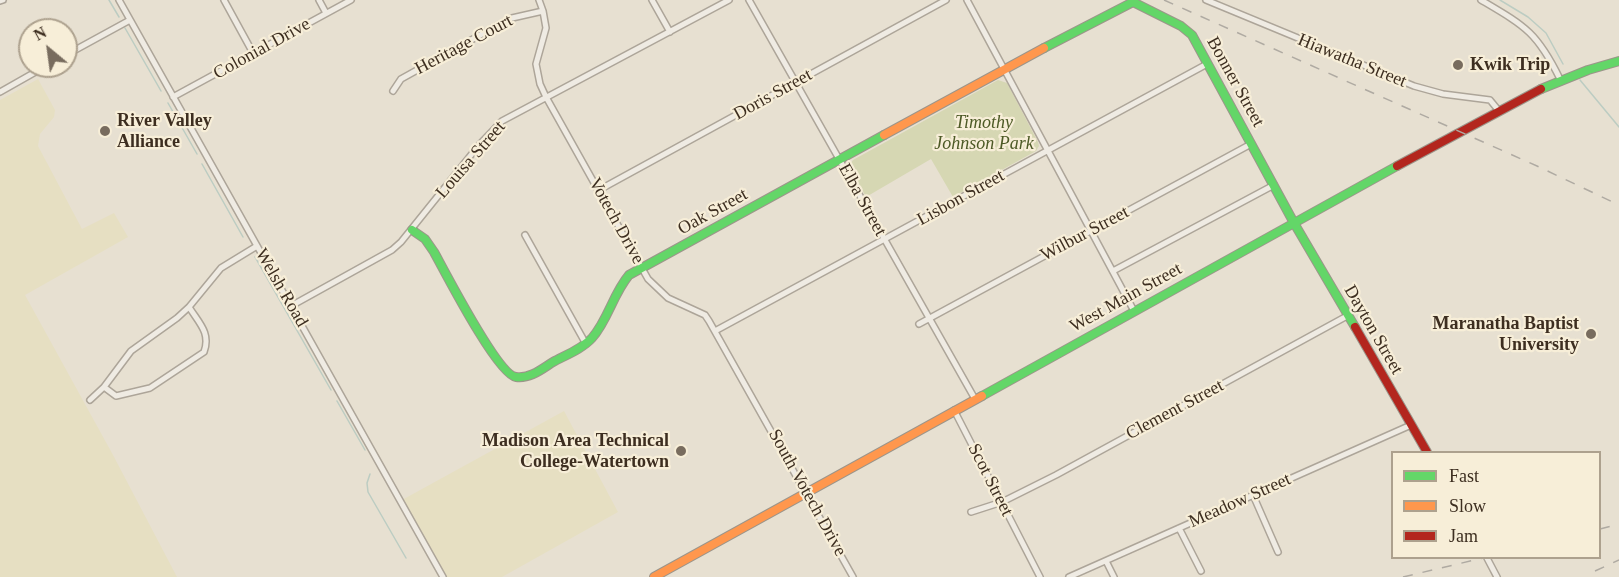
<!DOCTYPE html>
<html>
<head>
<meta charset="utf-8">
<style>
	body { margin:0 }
	#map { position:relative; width:1619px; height:577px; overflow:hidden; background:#e7e0d1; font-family:"Times New Roman",serif }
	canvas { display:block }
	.legend { position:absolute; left:1391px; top:451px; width:210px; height:108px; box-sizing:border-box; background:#f7eed8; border:2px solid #ada18e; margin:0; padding:8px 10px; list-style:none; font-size:18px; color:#3d2e20 }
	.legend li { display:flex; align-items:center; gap:12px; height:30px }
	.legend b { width:30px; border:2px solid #ada18e }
	.north { position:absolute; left:18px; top:18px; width:60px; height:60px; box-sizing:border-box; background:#f7eed8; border:2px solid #ada18e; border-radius:50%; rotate:331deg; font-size:16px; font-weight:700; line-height:24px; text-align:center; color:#3d2e20 }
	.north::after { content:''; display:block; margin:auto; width:21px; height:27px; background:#786c5e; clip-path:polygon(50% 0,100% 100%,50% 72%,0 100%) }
</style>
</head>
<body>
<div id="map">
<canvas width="1619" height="577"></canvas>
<ul class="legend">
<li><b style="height:8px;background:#63d668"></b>Fast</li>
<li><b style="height:8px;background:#ff974d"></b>Slow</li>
<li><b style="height:8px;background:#b3261e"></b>Jam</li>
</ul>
<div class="north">N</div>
</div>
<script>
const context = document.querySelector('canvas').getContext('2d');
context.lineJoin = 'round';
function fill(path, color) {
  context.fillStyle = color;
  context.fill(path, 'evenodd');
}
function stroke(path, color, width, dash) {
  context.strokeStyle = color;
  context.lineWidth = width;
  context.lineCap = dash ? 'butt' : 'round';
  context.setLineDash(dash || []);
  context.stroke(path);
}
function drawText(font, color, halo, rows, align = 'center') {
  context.font = font + ' "Times New Roman",serif';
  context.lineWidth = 4.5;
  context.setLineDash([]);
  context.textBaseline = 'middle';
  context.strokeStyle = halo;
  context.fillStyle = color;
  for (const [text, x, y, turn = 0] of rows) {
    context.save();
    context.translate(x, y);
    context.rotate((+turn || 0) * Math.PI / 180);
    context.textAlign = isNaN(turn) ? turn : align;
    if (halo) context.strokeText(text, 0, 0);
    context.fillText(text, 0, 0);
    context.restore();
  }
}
fill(new Path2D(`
	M38,79L55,110L54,117L40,134L38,146L82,229L114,213L128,237L25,295L113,455L177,577H0V100Z
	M564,411L618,512L502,577H446L402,500Z`), '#e6dfc2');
fill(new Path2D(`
	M998,80L1007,83L1038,142L1039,146L1036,151L953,197L931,159L866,197L850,167L849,165L853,160Z`), '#d6d7b3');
stroke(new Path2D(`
	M109,0L119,17
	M1500,0L1528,17L1546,33L1563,64
	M125,28L161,91
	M1580,80L1619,127
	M168,103L197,154
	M202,164L243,237
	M255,257L331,390
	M337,401L365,450
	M370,474L367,483L368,492L406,558`), '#bcccc2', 1.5);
const street = new Path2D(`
	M119,0L443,577
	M224,0L253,53
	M319,0L326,13
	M539,0L543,11L546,28L536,64L540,84L546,97L648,279L668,298L705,315L709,321L853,577
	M652,0L670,32
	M749,0L975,399
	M967,0L1134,311
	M1206,0L1414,86L1443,94L1490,100L1499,111
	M1481,0C1525,26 1537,32 1560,79
	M0,1L3,0
	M66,55L130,20
	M393,91L401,79L500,24L512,18L543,11
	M0,92L46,66
	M173,97L351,0
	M599,190L946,0
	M525,235L586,344
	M1113,271L1274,185
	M291,306L392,250L401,242L479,145L502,121L729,0
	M919,324L1251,144
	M715,331L1207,64
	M104,387L116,396L150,388L204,352C211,333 199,323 189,307
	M90,400L104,387L131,351L177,318L189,307L221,268L257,246
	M954,410L1040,577
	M1253,495L1278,552
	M971,512L1002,502L1056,475L1347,316
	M1179,528L1201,571
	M1487,558L1497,577
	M1106,561L1114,577
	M1069,577L1411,425`);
const fast = new Path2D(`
	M1044,48L1133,2L1181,26L1192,35L1294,223L1355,327
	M1541,89L1588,70L1619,61
	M412,230L425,239L434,252C445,272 498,375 516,377C530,379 542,369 553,362C566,355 582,349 592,338C608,320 613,294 629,275L884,135
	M982,396L1397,166`);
const slow = new Path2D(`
	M884,135L1044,48
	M654,577L982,396`);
const jam = new Path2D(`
	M1397,166L1541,89
	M1355,327L1427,452`);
stroke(street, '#ada599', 8);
stroke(fast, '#9c958a', 10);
stroke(slow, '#9c958a', 10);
stroke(jam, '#9c958a', 10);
stroke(street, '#efebe3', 5);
stroke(fast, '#63d668', 8);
stroke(slow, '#ff974d', 8);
stroke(jam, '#b3261e', 8);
stroke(new Path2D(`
	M1164,0L1537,166L1619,205
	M1600,529L1619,524
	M1595,571L1619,560
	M1403,577L1483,558`), '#afaaa2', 1.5, [10, 10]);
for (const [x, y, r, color] of [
	[1458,65,6,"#786c5e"],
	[105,131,6,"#786c5e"],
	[1591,334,6,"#786c5e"],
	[681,451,6,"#786c5e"]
]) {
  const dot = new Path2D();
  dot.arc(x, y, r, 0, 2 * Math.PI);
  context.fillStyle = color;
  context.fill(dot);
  stroke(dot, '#f7eed8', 2);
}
drawText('18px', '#3d2e20', '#f7eed8', [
	["Heritage Court",464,45,-28],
	["Colonial Drive",262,49,-29],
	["Hiawatha Street",1352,61,22],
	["Bonner Street",1235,82,61],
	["Doris Street",773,95,-29],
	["Louisa Street",471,160,-49],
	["Lisbon Street",961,198,-29],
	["Elba Street",862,200,61],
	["Oak Street",713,212,-29],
	["Votech Drive",616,221,61],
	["Wilbur Street",1085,234,-28],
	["Welsh Road",281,288,60],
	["West Main Street",1126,298,-29],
	["Dayton Street",1373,330,60],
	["Clement Street",1175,410,-28],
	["Scot Street",990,480,63],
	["South Votech Drive",807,493,61],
	["Meadow Street",1240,501,-24]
]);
drawText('bold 18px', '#3d2e20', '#f7eed8', [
	["Kwik Trip",1470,65],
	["River Valley",117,121],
	["Alliance",117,142],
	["Maranatha Baptist",1579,324,"right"],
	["University",1579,345,"right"],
	["Madison Area Technical",669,441,"right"],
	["College-Watertown",669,462,"right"]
], 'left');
drawText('italic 18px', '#4d5a26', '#f7eed8', [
	["Timothy",984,123],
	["Johnson Park",984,144]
]);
</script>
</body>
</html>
